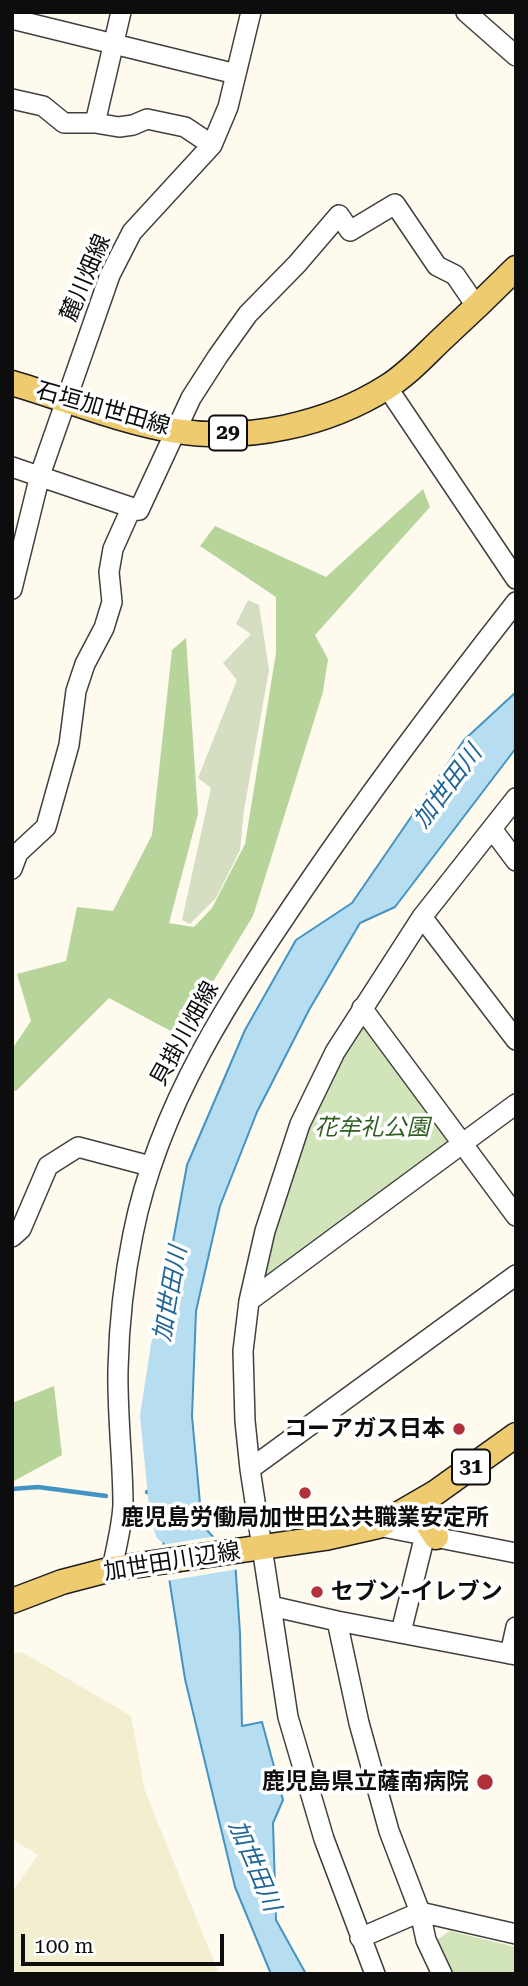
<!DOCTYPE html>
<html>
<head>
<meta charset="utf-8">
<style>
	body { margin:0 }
	#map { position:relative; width:528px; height:1986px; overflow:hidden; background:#fefaee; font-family:"Roboto Serif",serif }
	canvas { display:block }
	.frame { position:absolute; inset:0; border:14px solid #0d0d0d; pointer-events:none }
	.scale { position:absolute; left:21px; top:1934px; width:203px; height:32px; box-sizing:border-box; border:4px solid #0d0d0d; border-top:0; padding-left:9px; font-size:21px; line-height:24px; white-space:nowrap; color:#0d0d0d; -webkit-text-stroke:5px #fff; paint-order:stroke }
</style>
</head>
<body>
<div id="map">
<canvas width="528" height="1986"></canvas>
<div class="frame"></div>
<div class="scale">100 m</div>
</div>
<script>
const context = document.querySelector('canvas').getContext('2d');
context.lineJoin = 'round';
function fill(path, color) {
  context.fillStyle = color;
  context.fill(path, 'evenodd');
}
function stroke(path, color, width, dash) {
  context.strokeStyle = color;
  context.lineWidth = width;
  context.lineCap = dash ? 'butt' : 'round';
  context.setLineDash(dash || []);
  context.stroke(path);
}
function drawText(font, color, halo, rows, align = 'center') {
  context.font = font + ' "Roboto Serif","Noto Sans JP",serif';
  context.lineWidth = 7;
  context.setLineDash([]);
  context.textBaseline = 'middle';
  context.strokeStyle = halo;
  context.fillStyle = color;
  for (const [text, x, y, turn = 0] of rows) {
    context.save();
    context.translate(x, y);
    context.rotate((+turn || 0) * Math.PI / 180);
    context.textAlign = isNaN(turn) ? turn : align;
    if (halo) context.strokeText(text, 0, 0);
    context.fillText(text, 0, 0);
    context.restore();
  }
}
fill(new Path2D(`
	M22,1652L131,1716L145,1791L219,1974H12V1892L38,1855L12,1839V1655Z`), '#f2eed0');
fill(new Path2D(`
	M361,1022L450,1136V1145L263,1281L276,1212L304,1132Z
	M450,1931L516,1947V1974H450L435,1941Z`), '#d2e5ba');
fill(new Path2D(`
	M423,489L430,507L315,635L328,659L323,692L253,916L180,1036L109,998L16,1091L12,1090V1049L31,1021L17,974L66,961L77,907L113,911L152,835L172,650L186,638L198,814L169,923L194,927L212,908L245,844L276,653V597L200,546L215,526L326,577Z
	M54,1386L62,1455L12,1482V1403Z`), '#b7d59b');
fill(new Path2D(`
	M248,600L259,605L269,670L244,810L240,850L216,898L190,924L182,920L211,788L198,778L237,680L223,663L251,634L236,624Z`), '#d5dec1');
const water = new Path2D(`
	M516,692V748L395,907L360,923L309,1010L257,1112L220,1206L196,1311L192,1416L202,1525L235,1560L240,1633L242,1726L262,1722L283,1800L273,1823L276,1920L306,1974H271L235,1887L185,1679L161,1527L157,1329L187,1165L245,1030L296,940L352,903L464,740Z`);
fill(water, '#b7ddf1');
stroke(water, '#4393c3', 2);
fill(new Path2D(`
	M217,1536L238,1558L239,1569L166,1581L161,1545Z`), '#fefaee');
stroke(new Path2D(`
	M12,1489L38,1487L106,1496
	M147,1492L160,1491`), '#4393c3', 4.5);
stroke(new Path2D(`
	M163,1345L152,1416L162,1515L167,1531`), '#b7ddf1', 24);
const minor = new Path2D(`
	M466,12L516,56
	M12,19L236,74
	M12,99L43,106L64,123H95L119,127L133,125L147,119L185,127L212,145
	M95,123L121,12
	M387,387L516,579
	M12,467L139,510
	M12,589L40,475L110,275L132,232L212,145L228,107L251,12
	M492,829L516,861
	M12,869L18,853L46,827L69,745L76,691L85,664L104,628L112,602L109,572L113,549L130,511L139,510L191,398L218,356L248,314L297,264L339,215L350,231L395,204L437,266L455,275L477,307
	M422,917L516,1040
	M362,1008L516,1216
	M12,1237L21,1229L48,1166L78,1147L150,1166
	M249,1301L516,1104
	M250,1469L516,1275
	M378,1526L516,1553
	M112,1569C116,1548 122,1526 123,1505C123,1460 117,1414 118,1369C119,1324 124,1278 133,1234C159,1103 232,995 306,886C372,789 443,695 516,602
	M271,1606L337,1621L516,1655
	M337,1621L359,1723L389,1831L420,1912L426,1940L442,1974
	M401,1632L425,1535
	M510,1654L516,1627
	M360,1938L420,1912L516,1934
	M375,1974L324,1839L288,1717L250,1469L245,1421L243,1351L249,1301L265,1231L300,1124L335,1052L422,917L516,798`);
const major = new Path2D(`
	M12,383C66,399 121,422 176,431C247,442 327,425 387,387C408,374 425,355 443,338C468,315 492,292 516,268
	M426,1498L423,1517L436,1537
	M12,1601L62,1582L112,1569L325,1538L378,1526L435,1493L516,1435`);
stroke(minor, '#404040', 22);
stroke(major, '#1e1e1e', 27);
stroke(minor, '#fff', 19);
stroke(major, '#eecb6e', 24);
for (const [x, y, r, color] of [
	[459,1429,7,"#b23039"],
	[305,1493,7,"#b23039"],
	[317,1592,7,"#b23039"],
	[485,1782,9,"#b23039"]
]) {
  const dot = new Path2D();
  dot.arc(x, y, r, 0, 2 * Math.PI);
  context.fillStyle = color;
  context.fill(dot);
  stroke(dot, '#fff', 2.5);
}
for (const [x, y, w] of [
	[228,433,38],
	[471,1467,38]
]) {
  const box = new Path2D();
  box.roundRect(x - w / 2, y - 17.5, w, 35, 5);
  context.fillStyle = '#fff';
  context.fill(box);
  stroke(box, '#0d0d0d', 2);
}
drawText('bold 21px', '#0d0d0d', null, [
	["29",228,433],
	["31",471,1467]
]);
drawText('23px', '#0d0d0d', '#fff', [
	["麓川畑線",86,278,-67],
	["石垣加世田線",103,409,16],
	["貝掛川畑線",185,1034,-61],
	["加世田川辺線",172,1562,-9]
]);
drawText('italic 23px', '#315f22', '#fff', [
	["花牟礼公園",372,1128]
]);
drawText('bold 23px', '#0d0d0d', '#fff', [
	["コーアガス日本",445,1429],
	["鹿児島労働局加世田公共職業安定所",305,1518,"center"],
	["セブン-イレブン",331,1592,"left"],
	["鹿児島県立薩南病院",469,1782]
], 'right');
drawText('italic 24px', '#206595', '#fff', [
	["加世田川",448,787,-53],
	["加世田川",171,1294,-80],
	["加世田川",254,1866,67]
]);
</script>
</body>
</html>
